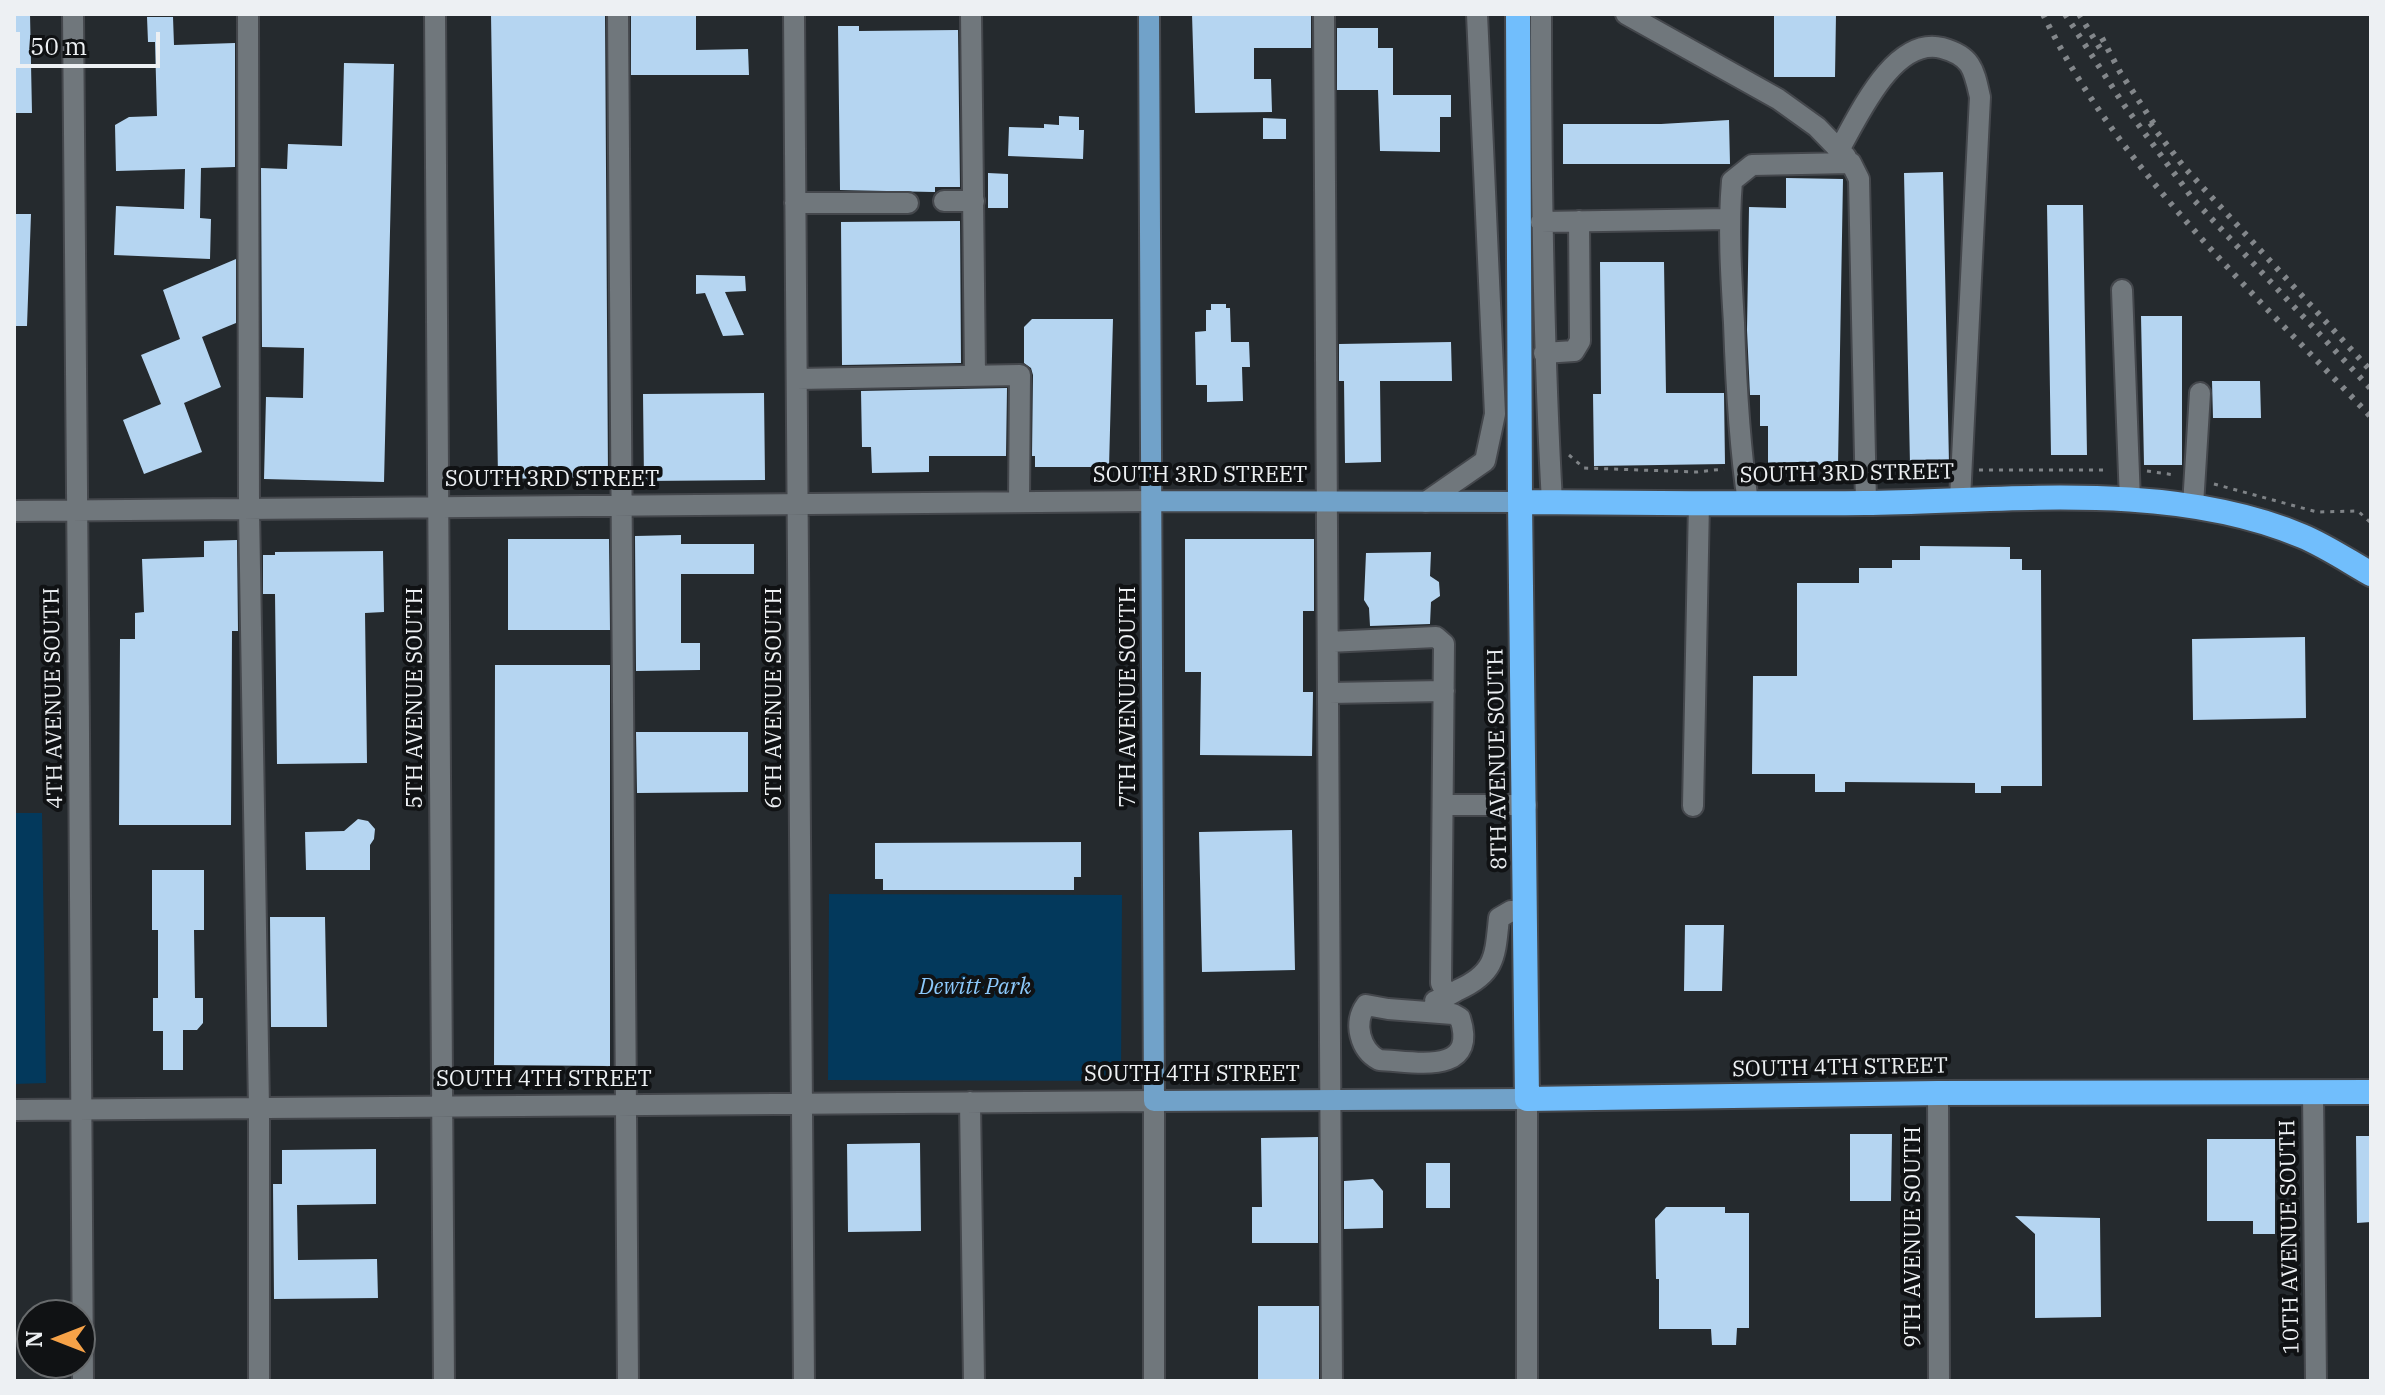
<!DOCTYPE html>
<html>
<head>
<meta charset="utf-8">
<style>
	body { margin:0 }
	#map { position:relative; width:2385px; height:1395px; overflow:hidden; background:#252a2e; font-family:"IBM Plex Serif",serif }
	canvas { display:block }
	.frame { position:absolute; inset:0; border:16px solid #edf0f3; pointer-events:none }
	.north { position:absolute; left:16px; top:1299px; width:80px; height:80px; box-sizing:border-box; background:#101214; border:2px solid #686b6d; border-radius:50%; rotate:270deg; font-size:22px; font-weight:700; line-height:32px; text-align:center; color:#edf0f3 }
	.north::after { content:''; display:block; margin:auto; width:28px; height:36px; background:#f6a248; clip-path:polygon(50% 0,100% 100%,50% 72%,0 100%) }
	.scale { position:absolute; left:16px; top:32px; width:144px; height:36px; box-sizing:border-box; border:4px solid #edf0f3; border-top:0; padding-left:10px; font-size:24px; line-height:28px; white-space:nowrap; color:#edf0f3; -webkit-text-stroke:6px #101214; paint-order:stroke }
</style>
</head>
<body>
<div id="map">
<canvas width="2385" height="1395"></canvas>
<div class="frame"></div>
<div class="north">N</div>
<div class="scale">50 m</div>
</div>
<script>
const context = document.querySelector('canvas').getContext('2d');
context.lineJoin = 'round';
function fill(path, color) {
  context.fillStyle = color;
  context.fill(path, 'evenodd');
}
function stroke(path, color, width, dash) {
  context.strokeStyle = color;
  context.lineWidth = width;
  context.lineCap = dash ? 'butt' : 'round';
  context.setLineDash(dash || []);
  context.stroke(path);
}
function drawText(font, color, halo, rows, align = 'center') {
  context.font = font + ' "IBM Plex Serif",serif';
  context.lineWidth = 8;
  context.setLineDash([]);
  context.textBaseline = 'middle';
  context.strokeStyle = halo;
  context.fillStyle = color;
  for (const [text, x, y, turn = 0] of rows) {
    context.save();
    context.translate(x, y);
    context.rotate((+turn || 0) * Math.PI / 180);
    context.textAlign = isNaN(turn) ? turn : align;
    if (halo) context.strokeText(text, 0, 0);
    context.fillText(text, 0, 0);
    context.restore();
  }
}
fill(new Path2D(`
	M14,813H42L46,1083L14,1084Z
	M829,894L1122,895L1121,1081L828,1080Z`), '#03395c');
fill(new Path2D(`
	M14,14H30L32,113H14Z
	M491,14H605L608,477L498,479Z
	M631,14H696V50L748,49L749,75H631Z
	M1192,14H1311V48H1254V79H1271L1272,112L1195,113Z
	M1774,14H1836L1835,77H1774Z
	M147,17H173L174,45L235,43V167L201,168L200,218L211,219L210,259L114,255L116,206L184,209L185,169L116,171L115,125L129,117L157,116L155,42H148Z
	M838,26H859V31L958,30L960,187H935V192H933L840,190Z
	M1337,28H1378V48H1393V95H1451V117H1440V152L1380,151L1378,90H1337Z
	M344,63L394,64L384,482L264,479L266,397L303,398L304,348L262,347L261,168L287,169L288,144L342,146Z
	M1059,116L1079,117V130H1084L1083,159L1008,156L1009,127L1044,128V124L1059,125Z
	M1263,118L1286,119V139H1263Z
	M1729,120L1730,164H1563V124H1661Z
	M1943,172L1949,464L1910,465L1904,173Z
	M988,173L1008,174V208H988Z
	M1786,178L1843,179L1838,465L1768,464V426H1760V395H1750L1747,330L1749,207L1786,208Z
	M2047,205H2083L2087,455H2051Z
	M14,214H31L27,326H14Z
	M960,221L961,363L842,365L841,222Z
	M236,259V323L202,337L221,387L184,403L202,452L144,474L123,420L161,404L141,355L180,339L163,290Z
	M1600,262H1664L1666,393H1724L1725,464L1594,466L1593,394H1601Z
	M696,275L745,276L746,291L725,292L744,335L723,336L705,293L696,294Z
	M1211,304H1226V308H1230L1231,342H1249L1250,367H1242L1243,401L1207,402V385H1196L1195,332L1206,331V310H1211Z
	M2141,316H2182V465H2144Z
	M1032,319H1113L1109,467H1035V456H1032L1033,375L1031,368L1024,363V327Z
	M1451,342L1452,381H1380L1381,462L1345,463L1344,381H1339V344Z
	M2212,381H2260L2261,418H2213Z
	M1007,388L1006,456H929V472L872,473L871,447H862L861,391Z
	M764,393L765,480L644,481L643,394Z
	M681,535V544H754V574H681V643H700V670L636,671L635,536Z
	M508,539H609L610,630H508Z
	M1185,539H1314V611H1303V692H1313L1312,756L1200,755L1201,672H1185Z
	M237,540L238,631H232L231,825H119L120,639H135V613L144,612L142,559L204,557V541Z
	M1920,546L2010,547V559H2022V570H2041L2042,786H2001V793H1975V783L1845,782V792H1815V774H1752L1753,676H1797V583H1859V568H1892V560H1920Z
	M383,551L384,612L365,613L367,763L277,764L275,594H263V555H275V552Z
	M1431,552L1430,576L1439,582L1440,596L1431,602L1430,624L1370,626L1369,608L1364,600L1366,553Z
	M2305,637L2306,718L2193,720L2192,639Z
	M495,665H610V1066L494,1065Z
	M636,732H748V792L637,793Z
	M358,819L368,821L375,829L374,839L370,845V870H306L305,832L344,831Z
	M1292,830L1295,970L1202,972L1199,832Z
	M1081,842V877H1074V890H883V879H875V843Z
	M152,870H204V930H194L195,998H203V1023L197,1030H183V1070H163V1031H153V998H158V930H152Z
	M270,917H325L327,1027H271Z
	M1685,925H1724L1722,991H1684Z
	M1850,1134H1892L1891,1201H1850Z
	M2356,1136H2371V1222L2357,1223Z
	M1318,1137V1243H1252V1207H1262L1261,1138Z
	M2207,1139H2275V1234H2253V1221H2207Z
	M920,1143L921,1231L848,1232L847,1144Z
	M376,1149V1204L297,1205L298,1260L377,1259L378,1298L274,1299L273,1184H282V1150Z
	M1426,1163H1450V1208H1426Z
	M1373,1179L1383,1191V1228L1344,1229V1181Z
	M1666,1207H1725V1213H1749V1328H1737L1736,1345H1712L1711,1329H1659V1279H1656L1655,1219Z
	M2015,1216L2100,1218L2101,1317L2035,1318V1234Z
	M1258,1306H1319V1381H1258Z`), '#b5d5f1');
const minor = new Path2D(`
	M73,14C75,470 83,925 83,1381
	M248,14L249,509L259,1108V1381
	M435,14L444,1381
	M618,14L628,1381
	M794,14L804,1381
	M971,14L975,375
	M1324,14L1332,1381
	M1541,14C1541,177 1543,339 1552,502
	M1626,14L1778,99L1817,127L1846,157
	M1839,150C1859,115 1894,36 1942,48C1972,56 1974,70 1980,97L1960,499
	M944,201H974
	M795,203H908
	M1541,222L1729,219
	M2122,290L2130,501
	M1544,353L1574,351L1580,341L1579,221
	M797,379L1020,375L1019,502
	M1426,502L1485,461L1495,414L1477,14
	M1748,502C1739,443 1736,383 1734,323C1731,275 1728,228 1732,181L1752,165L1851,163L1859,179L1866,503
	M2193,505L2200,393
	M14,511L1153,501
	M1328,642L1436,637L1444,644L1441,983L1447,995
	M1329,693L1444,691
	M1443,805H1526
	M1693,806L1699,502
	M1435,1001C1443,999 1451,994 1458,990C1496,973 1495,956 1499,918L1511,911L1526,912
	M1366,1005L1388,1009L1453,1014L1460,1018C1479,1077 1413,1061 1379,1060C1360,1050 1353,1023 1366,1005Z
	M1938,1093L1939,1381
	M2313,1093L2316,1381
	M970,1102L974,1381
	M14,1110L1154,1101V1381
	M1527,1381V1099`);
const major = new Path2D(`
	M1149,14L1154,1101L1527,1099
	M1153,501L1520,502`);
const highway = new Path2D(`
	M1518,14L1520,502L1527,1099L1938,1093L2371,1092
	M1520,502C1635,503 1750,504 1865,503C2006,501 2169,480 2302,536C2326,546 2348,561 2371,574`);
stroke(minor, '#44474c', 24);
stroke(major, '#44474c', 24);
stroke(highway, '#44474c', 28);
stroke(new Path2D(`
	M1569,455L1584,468L1697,472L1724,469
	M1763,469L1848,470
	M1883,470H1944
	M1979,470H2108
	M2147,471L2175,475
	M2214,484L2317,512L2358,511L2371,523`), '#7f8387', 3, [4, 6]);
stroke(minor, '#70777c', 20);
stroke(major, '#71a2c9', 20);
stroke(highway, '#71befc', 24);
stroke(new Path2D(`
	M2043,14C2117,168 2254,293 2371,417
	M2065,14L2124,105L2193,199L2371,389
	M2079,14L2101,50
	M2102,38L2120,72L2158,130
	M2150,123L2184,167L2371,371`), '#83878b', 6, [4, 8]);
drawText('22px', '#edf0f3', '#101214', [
	["SOUTH 3RD STREET",1847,474,-1],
	["SOUTH 3RD STREET",1200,476],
	["SOUTH 3RD STREET",552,480],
	["7TH AVENUE SOUTH",1129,697,-90],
	["4TH AVENUE SOUTH",54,698,-91],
	["5TH AVENUE SOUTH",416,698,-90],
	["6TH AVENUE SOUTH",775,698,-90],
	["8TH AVENUE SOUTH",1498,759,-91],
	["SOUTH 4TH STREET",1840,1068,-1],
	["SOUTH 4TH STREET",1192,1075],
	["SOUTH 4TH STREET",544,1080],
	["9TH AVENUE SOUTH",1914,1237,-90],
	["10TH AVENUE SOUTH",2290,1237,-91]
]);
drawText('italic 22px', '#8cc9fc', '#101214', [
	["Dewitt Park",975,988]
]);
</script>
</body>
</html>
